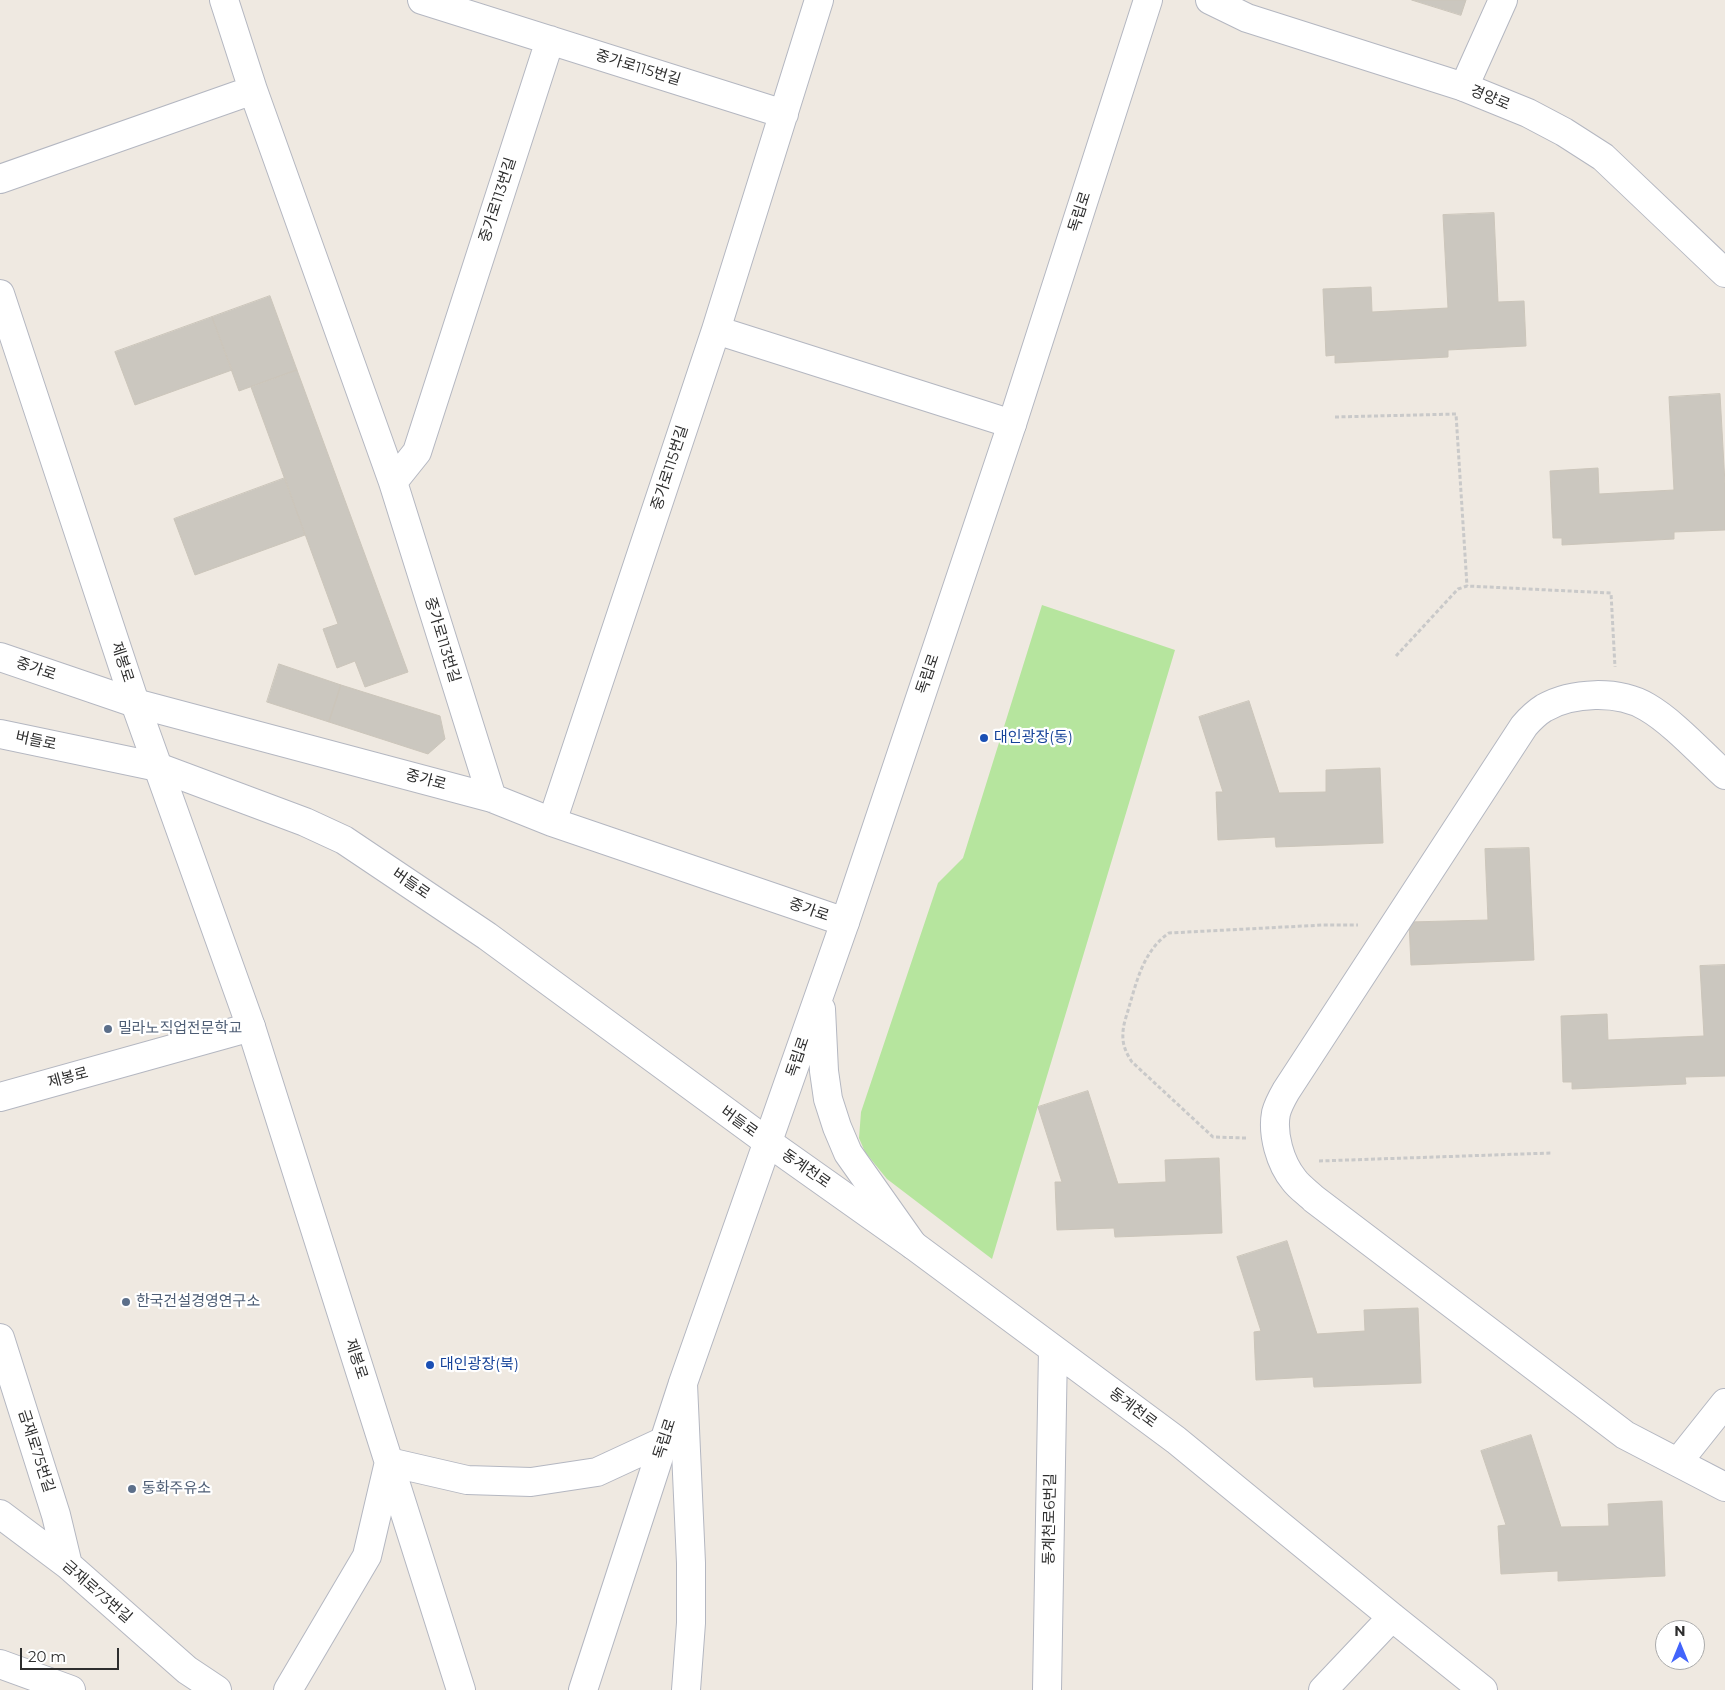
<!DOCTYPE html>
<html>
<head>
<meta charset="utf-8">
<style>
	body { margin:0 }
	#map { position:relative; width:1725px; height:1690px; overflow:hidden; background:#efe9e1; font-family:Montserrat,sans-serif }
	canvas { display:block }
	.north { position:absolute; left:1655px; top:1620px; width:50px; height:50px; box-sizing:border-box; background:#fff; border:1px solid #ababab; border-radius:50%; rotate:0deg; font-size:14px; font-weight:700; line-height:20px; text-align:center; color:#2e2e2e }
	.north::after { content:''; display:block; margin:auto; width:18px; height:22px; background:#4264fb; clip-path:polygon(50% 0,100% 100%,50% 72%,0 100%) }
	.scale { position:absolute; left:20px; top:1648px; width:99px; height:22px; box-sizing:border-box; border:2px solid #2e2e2e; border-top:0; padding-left:6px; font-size:15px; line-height:18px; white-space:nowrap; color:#2e2e2e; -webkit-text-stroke:4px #fff; paint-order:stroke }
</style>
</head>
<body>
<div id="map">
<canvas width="1725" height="1690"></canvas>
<div class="north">N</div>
<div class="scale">20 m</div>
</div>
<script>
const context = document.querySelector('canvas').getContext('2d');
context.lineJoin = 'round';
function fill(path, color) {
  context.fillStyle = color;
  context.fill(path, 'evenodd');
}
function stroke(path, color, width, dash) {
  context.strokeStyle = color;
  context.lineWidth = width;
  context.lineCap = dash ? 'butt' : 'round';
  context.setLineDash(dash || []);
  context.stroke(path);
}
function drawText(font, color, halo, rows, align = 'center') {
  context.font = font + ' Montserrat,"Noto Sans KR",sans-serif';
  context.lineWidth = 4.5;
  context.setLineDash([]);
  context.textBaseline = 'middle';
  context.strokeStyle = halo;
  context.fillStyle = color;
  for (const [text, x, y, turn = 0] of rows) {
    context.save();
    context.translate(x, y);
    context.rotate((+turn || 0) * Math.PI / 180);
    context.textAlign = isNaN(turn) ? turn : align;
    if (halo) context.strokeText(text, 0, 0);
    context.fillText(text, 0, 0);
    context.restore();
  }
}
fill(new Path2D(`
	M1042,605L1175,650L992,1259L887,1179L865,1152L859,1138L861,1112L938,883L963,858Z`), '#b6e59e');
const building = new Path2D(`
	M1412,0H1466L1461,15Z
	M1494,213L1498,302L1524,301L1526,346L1448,350V357L1335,363V355L1326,356L1323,289L1371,287L1372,312L1448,308L1443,215Z
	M270,296L297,370L239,391L212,317Z
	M212,317L232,370L135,405L115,352Z
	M297,370L408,672L365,687L355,661L337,668L323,629L338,624L251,387Z
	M1720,394L1725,484V530L1674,532V539L1562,545V538H1553L1550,471L1598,468L1599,494L1674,490L1669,397Z
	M285,478L305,535L195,575L174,519Z
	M279,664L341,685L329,722L267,702Z
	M341,685L440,716L445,739L428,754L329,722Z
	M1249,701L1279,793L1326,792V770L1380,768L1383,843L1276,847L1275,837L1218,840L1216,792H1223L1199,717Z
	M1529,848L1534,960L1411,965L1409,922L1488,920L1485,849Z
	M1725,965V1076L1685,1077L1686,1084L1572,1089V1082H1563L1561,1016L1607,1014L1608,1040L1704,1036L1700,966Z
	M1088,1091L1118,1184L1166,1182L1165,1160L1219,1158L1222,1233L1115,1237L1114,1228L1057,1230L1055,1182H1062L1038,1107Z
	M1287,1241L1317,1334L1365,1331L1364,1310L1418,1308L1421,1383L1314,1387L1313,1377L1256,1380L1254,1332L1261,1331L1237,1257Z
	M1531,1435L1561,1527L1609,1526L1608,1504L1662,1501L1665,1576L1558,1581V1571L1501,1574L1498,1526L1506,1525L1481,1451Z`);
fill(building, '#cbc7bf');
stroke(building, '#cbc5ba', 1);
const street = new Path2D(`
	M224,0L253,90L393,482L492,798
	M422,0L784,114
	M1464,87L1503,0
	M0,179L253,90
	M716,330L1012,424
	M393,482L417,452L550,40
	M0,657L135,703L492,798L552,822L845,922
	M0,734L158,767L305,822L344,840L487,936L769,1143L913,1245L1176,1440L1392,1617L1483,1690
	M1725,775C1702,754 1673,722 1647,707C1618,690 1572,692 1544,708C1536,713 1530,719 1524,726L1286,1091C1282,1098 1278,1105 1276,1113C1272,1134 1280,1163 1294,1180C1299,1187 1308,1193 1314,1199L1625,1435L1725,1487
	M552,822L716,330L819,0
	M0,1097L251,1027
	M0,1338L56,1515L68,1565
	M683,1384L691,1563V1623L686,1690
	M1678,1462L1725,1403
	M0,1514L68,1565L187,1670L217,1690
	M1047,1690L1053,1349
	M1323,1690L1392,1617`);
const secondary = new Path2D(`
	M1210,0L1247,18L1464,87L1528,113L1564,132L1603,157L1725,273
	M0,294L135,703L251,1027L461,1690
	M821,1009L824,1071L828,1099L837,1127L848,1153L913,1245
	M0,1664L71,1690
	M288,1690L367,1556L389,1462L467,1480L531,1482L597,1472L664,1441
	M583,1690L683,1383L845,922L1012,424L1148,0`);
stroke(street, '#b4b7c1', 30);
stroke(secondary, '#b4b7c1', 30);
stroke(new Path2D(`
	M1335,417L1456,414L1467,586
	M1396,656L1458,589L1467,586L1611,593L1615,667
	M1246,1138L1213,1137L1132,1062C1126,1053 1122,1044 1123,1033C1123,1024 1127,1015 1129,1007C1137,980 1144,950 1169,933L1323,925H1358
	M1319,1161L1551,1153`), '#c9c9c9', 3, [4, 2.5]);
stroke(street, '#fff', 28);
stroke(secondary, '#fff', 28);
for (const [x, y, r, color] of [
	[984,738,5,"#1a4fb4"],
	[108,1029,5,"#5c6f8a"],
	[126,1302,5,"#5c6f8a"],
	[430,1365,5,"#1a4fb4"],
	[132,1489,5,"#5c6f8a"]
]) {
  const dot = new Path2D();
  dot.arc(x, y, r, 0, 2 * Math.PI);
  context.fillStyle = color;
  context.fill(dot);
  stroke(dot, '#fff', 2);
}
drawText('15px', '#2e2e2e', '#fff', [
	["중가로115번길",638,68,17],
	["경양로",1490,98,22],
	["중가로113번길",498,200,-72],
	["독립로",1080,212,-72],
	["중가로115번길",670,468,-72],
	["중가로113번길",442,640,73],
	["제봉로",122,662,72],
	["중가로",36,669,19],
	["독립로",928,674,-71],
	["버들로",36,741,12],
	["중가로",426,780,15],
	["버들로",411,884,34],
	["중가로",809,910,19],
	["독립로",798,1057,-71],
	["제봉로",68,1078,-15],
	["버들로",739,1122,36],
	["동계천로",806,1169,35],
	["제봉로",356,1359,72],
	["동계천로",1133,1408,37],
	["독립로",665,1439,-72],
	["금재로75번길",36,1451,72],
	["동계천로6번길",1050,1519,-89],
	["금재로73번길",97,1592,41]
]);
drawText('15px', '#164399', '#fff', [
	["대인광장(동)",994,738],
	["대인광장(북)",440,1365]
], 'left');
drawText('15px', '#4e5e75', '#fff', [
	["밀라노직업전문학교",118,1029],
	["한국건설경영연구소",136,1302],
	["동화주유소",142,1489]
], 'left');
</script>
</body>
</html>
